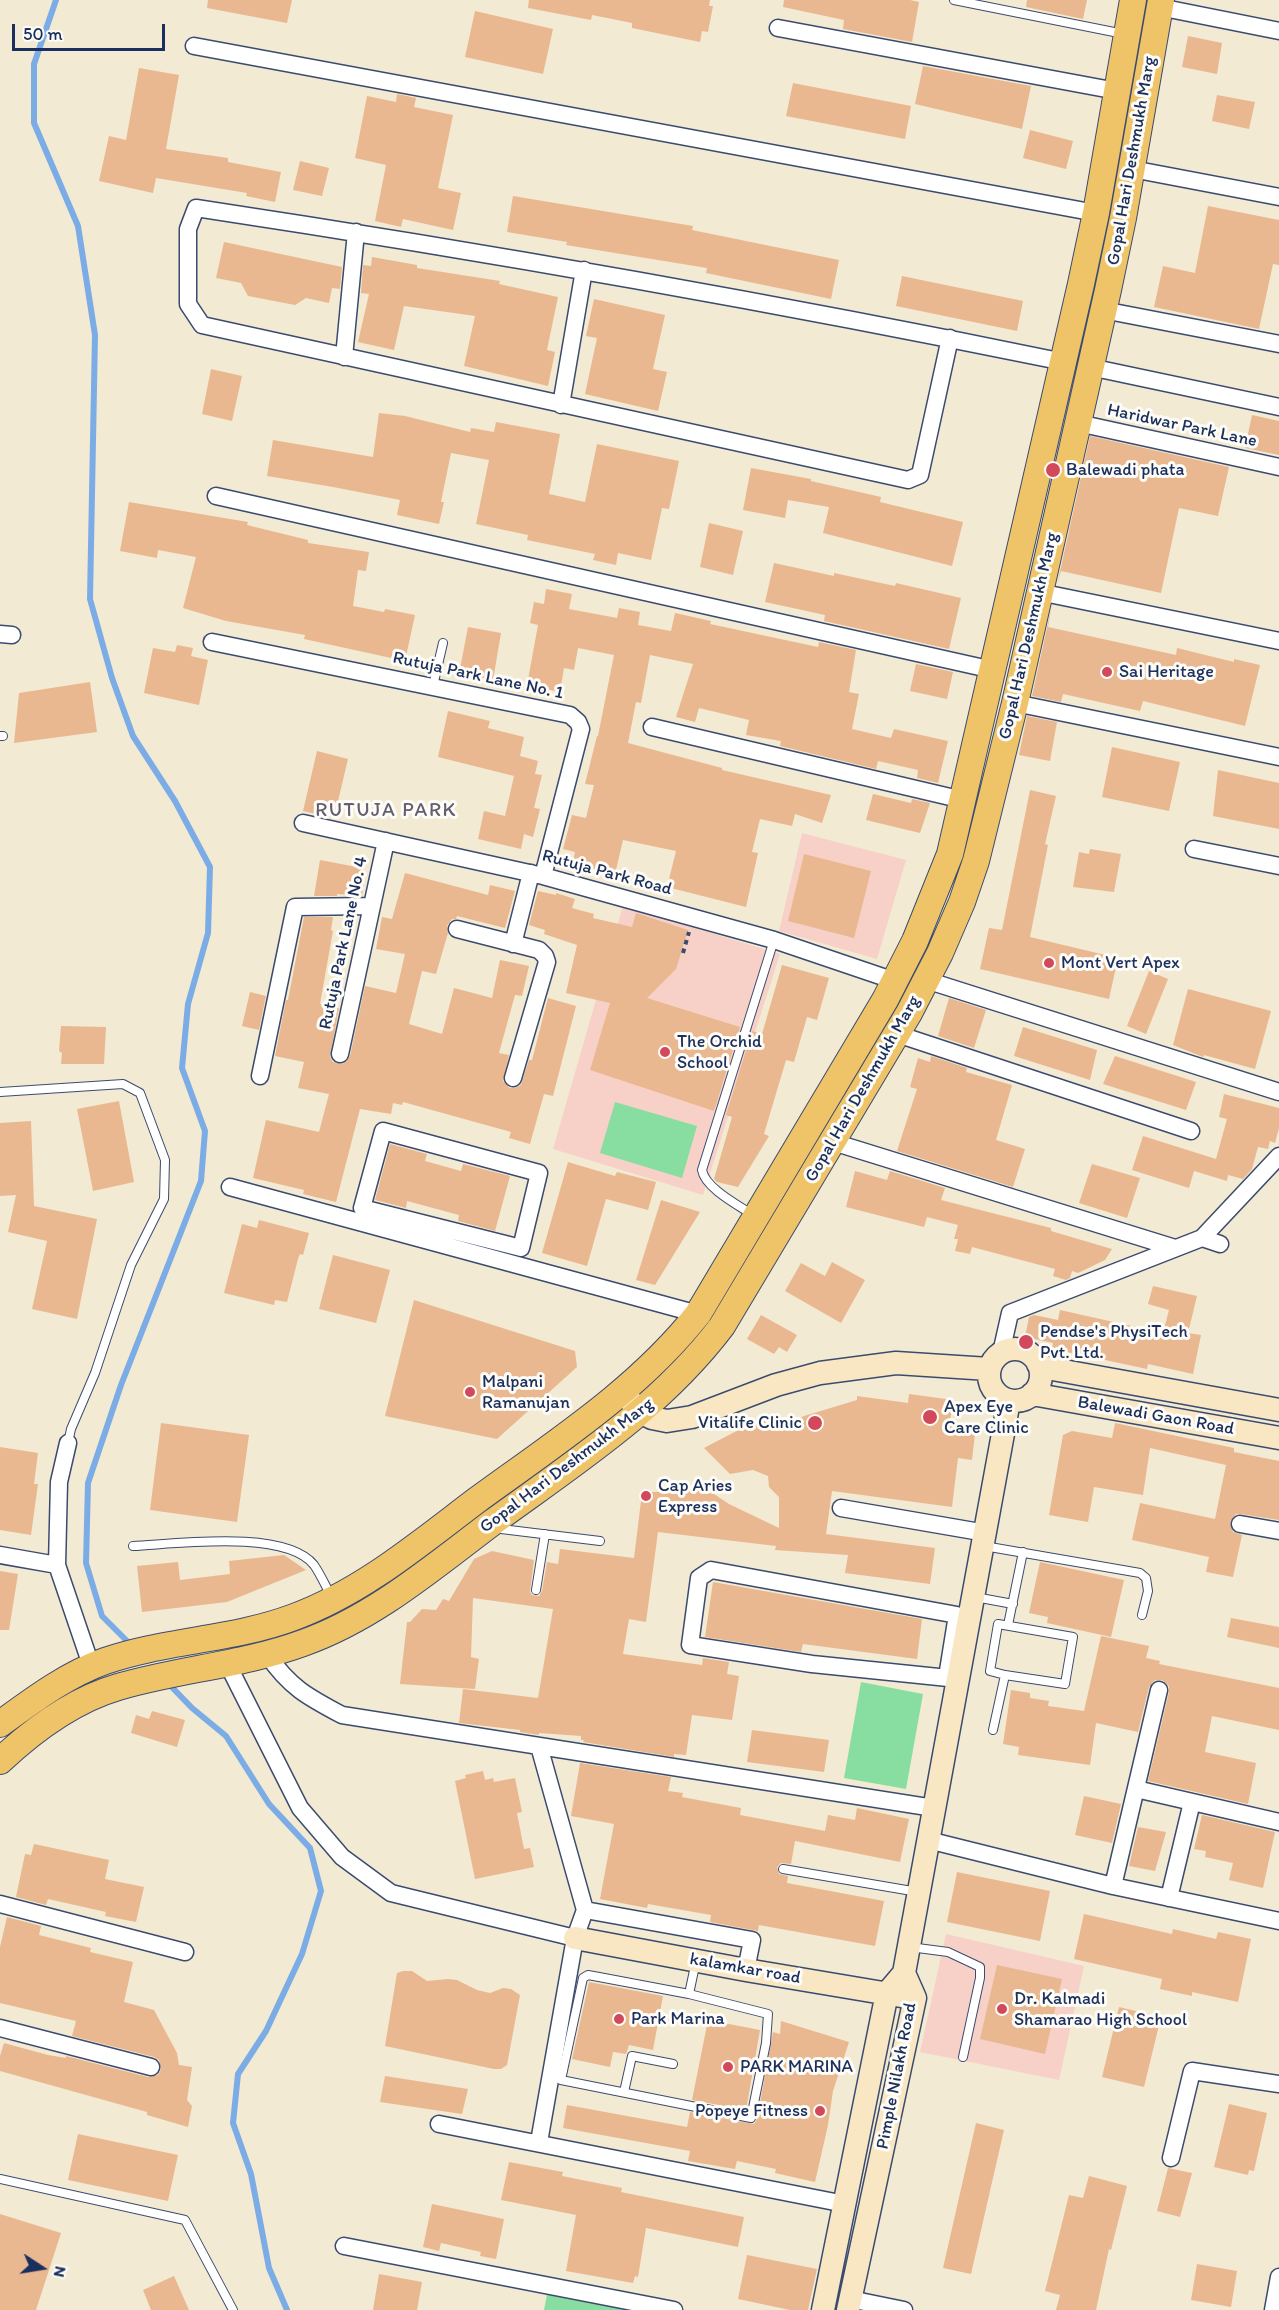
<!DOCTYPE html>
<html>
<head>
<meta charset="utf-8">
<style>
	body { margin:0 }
	#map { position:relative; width:1279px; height:2310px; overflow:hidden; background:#f2ead2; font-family:Itim,sans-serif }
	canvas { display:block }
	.north { position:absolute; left:12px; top:2238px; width:60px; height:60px; -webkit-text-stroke:4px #fdfcf7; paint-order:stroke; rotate:102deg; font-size:16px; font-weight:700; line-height:24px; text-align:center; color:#1b2f5e }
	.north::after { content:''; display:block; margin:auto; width:21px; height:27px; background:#1b2f5e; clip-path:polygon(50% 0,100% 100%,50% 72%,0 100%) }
	.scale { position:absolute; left:12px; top:24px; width:153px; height:27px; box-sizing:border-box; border:3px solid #1b2f5e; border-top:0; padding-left:8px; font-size:18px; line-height:21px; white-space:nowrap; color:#1b2f5e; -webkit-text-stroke:4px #fdfcf7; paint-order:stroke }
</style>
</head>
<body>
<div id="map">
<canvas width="1279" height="2310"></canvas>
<div class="north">N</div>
<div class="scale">50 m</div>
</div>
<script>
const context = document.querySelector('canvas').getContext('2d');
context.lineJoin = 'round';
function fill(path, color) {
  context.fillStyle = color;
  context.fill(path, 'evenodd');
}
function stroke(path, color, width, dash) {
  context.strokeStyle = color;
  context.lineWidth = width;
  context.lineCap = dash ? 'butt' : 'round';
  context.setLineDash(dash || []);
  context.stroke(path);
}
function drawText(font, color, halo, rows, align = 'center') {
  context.font = font + ' Itim,sans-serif';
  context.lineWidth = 6;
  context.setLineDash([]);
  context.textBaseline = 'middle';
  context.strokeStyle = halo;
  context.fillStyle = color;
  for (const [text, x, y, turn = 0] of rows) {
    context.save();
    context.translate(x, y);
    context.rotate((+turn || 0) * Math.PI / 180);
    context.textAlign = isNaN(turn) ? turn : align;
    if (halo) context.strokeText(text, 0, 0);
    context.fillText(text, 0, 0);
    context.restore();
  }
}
fill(new Path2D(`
	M802,833L906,860L877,959L779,931Z
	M623,906L780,954L703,1195L553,1149Z
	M946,1934L1084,1966L1059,2080L920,2052Z`), '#f7d1c7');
fill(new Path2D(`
	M615,1102L697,1126L682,1178L600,1153Z
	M861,1682L923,1694L906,1789L844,1778Z
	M548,2289L653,2310H544Z`), '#88dea0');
stroke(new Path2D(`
	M56,0L34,64V123L78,226L95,335L90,599L112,678L133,736L175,801L210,867L208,933L188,1004L182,1068L205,1131L201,1181L121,1385L88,1483L86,1563L102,1616L132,1646
	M166,1681L192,1708L226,1736L269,1804L310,1848L321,1891L302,1954L266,2031L238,2074L233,2123L251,2174L269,2268L287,2310`), '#7bace6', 6);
fill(new Path2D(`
	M208,0H292L287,23L207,8Z
	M529,0H710L709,6H713L708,32L702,31L700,42L632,28V23L592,15L591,20L528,8Z
	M784,0H910L919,2L912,42L843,29L844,20L783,7Z
	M1027,0H1087L1083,19L1026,7Z
	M475,11L553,29L543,74L465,57Z
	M1188,36L1222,43L1217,74L1182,67Z
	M923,66L1031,86L1022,129L915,104Z
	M139,68L179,75L166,149L228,158V162L281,172L275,202L246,196L247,193L156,178L153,193L99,181L109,136L126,140Z
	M793,83L911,106L905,139L786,116Z
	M397,94L416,98L414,107L453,115L438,188L461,193L453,230L403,219L401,227L375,221L386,165L355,158L367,96L396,102Z
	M1217,95L1255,102L1249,129L1212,121Z
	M1030,130L1073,141L1066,169L1023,158Z
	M300,161L329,168L322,196L293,190Z
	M513,196L693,226L692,230L839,260L831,299L706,273L707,268L566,245L567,242L507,232Z
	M1208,206L1279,220V265L1273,264L1259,329L1154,307L1163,266L1195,273Z
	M224,242L342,267L340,289L332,288L329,303L306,298L295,305L248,296L241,283L216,278Z
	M372,257L417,265V268L500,281L499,284L558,297L547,350L555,352L548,386L464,366L475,316L404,306L394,350L358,342L369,294L361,293L363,265L371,266Z
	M902,276L1023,301L1017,331L896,306Z
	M594,299L665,315L653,369L667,372L658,411L585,394L597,338L586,336Z
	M211,369L242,376L232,421L202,414Z
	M379,413L405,416L470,432L471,428L494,432L496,422L560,434L549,494L585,502L597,444L679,461L669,509L662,508L651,560L618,553L616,565L593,560L595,554L527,540L528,535L476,524L489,460L451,453L441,502H444L439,524L397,515L400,500L333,487L267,476L273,440L373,457Z
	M1252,415L1279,421V455L1245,448Z
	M1090,436L1229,467L1218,516L1179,508L1161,593L1061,571L1057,585Z
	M751,468L811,479V481L881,497L880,502L963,522L952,566L823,533L829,507L788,500L785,518L743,510Z
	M129,502L248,522L247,525L308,540V543L369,552L366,571L358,570L353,606L384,612L385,609L415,615L405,661L304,639L305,635L226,621L183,608L196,557L158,550L157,558L120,551Z
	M709,523L743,531L733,575L700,567Z
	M774,563L834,576V573L895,586L896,583L961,598L949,649L824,621L825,615L765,602Z
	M546,589L572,594L569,609L617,618L619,608L640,612L638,625L671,631L675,613L711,621L710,624L818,647L819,642L856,650L849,692L859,694L852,729L891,738L894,729L948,741L938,783L917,778L918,770L878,761L876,769L780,746L781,741L746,735L749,720L699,708L695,722L676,717L693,664L650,655L641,703L636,702L628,743L722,768V770L831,795L822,823L795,814L792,826L760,819L752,852L758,853L746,907L667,887L676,851L623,840L615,874L572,864L575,852L563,849L572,815L586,818L594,785L585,784L597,736H598L614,655L578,648L574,670L564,668L560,692L527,685L538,625L530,623L534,602L544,604Z
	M1052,605L1048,627L1176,655L1177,648L1234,662V659L1260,665L1245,726L1143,701L1140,711L1063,694L1061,702L1032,696Z
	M468,627L501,633L493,680L459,674Z
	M177,645L193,648L191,656L208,660L199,705L144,693L153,648L175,652Z
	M916,664L953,672L947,699L910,691Z
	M90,682L97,732L14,743L19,693Z
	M448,711L490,721L488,728L524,737L520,756L538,761L535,774L542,775L534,808L540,809L533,837L524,834L521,849L478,839L484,811L505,816L514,776L438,757Z
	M1027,716L1057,722L1050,761L1019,755Z
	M1112,747L1180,762L1169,811L1102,797Z
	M317,751L348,759L334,818L303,811Z
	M1218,770L1279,783V829L1213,816Z
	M1030,790L1056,796L1045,844L1048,845L1030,937L1118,958L1109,999L980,969L989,928L1002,930Z
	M873,794L911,803L912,799L930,803L920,833L866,820Z
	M1090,849L1121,854L1114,892L1073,887L1079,852L1089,854Z
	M804,854L871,871L854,938L788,921Z
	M320,860L362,868V872H365L362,896L337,894V896H314Z
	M405,873L488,895L490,885L515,891L505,928L457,916L456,919H452L447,926L448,933L436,974L422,971L409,1024L442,1034L454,988L492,998L500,960L529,966L522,996L515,995L499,1053L509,1055L503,1081L510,1088H515L521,1085L529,1060H532L548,998L576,1006L553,1096L544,1094L530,1144L509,1138L511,1132L403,1102L402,1105L393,1103L391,1114L360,1109L336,1202L303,1194L304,1190L253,1178L266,1120L319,1132L329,1094L298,1088L304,1062L275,1056L286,1000H288L304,917H333L331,930L333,931L320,1004L339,1008L330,1057L333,1062L343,1064L350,1056L365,986L396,993L405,954L376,949L382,917L392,919Z
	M538,891L556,895V893L575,899L572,908L594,914L593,918L632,927L636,913L688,930L676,969L647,998L740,1027L714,1111L590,1070L610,1003L566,993L577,945L544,934L545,930L529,925Z
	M782,965L829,978L817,1020L807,1017L794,1062L786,1060L764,1134L769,1136L738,1187L717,1182L714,1179L732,1117L726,1115L752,1031L762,1034Z
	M1149,971L1168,979L1146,1034L1127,1026Z
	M1188,989L1271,1011L1255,1069L1204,1055L1203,1057L1173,1045Z
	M250,992L266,996L259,1030L242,1026Z
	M949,998L986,1010L974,1048L938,1036Z
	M61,1026L106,1027L104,1064H61L62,1053L59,1051Z
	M1023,1027L1097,1050L1090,1080L1014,1056Z
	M931,1056L967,1068L966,1072L1012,1085L996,1140L1025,1149L1013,1187L897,1151L917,1089L910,1087L918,1058L930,1062Z
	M1115,1056L1196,1082L1186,1110L1103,1084Z
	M1224,1094L1279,1108V1128L1275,1143L1270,1141L1268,1149L1258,1147L1252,1169L1243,1179L1228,1175L1227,1181L1194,1171L1189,1188L1132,1170L1143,1136L1216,1159L1227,1119L1219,1117Z
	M119,1101L134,1182L93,1191L77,1109Z
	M31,1121L34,1206L97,1219L77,1319L32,1309L47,1241L8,1232L16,1195L0,1196V1123Z
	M390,1144L427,1154L425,1161L461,1171L463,1164L510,1176L495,1231L458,1221L459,1215L407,1201L406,1208L375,1200Z
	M568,1162L615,1176L617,1172L656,1182L648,1210L606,1199L587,1266L542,1253Z
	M1092,1164L1140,1178L1127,1218L1079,1203Z
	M855,1171L887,1180L890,1171L945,1188L941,1200L1051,1228V1231L1112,1249L1105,1260L1078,1273L1072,1271L1070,1278L1066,1280L1053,1276L1055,1269L972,1247L970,1254L955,1251L958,1239H954L958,1225L927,1217L924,1227L846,1207Z
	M661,1200L700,1212L655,1285L636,1280Z
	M259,1220L309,1233L303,1255L300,1254L298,1259L287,1302L275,1300L274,1305L224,1293L242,1224L257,1228Z
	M333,1255L390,1270L376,1323L319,1309Z
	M832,1262L865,1280L841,1323L785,1291L801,1263L825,1276Z
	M1153,1286L1197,1296L1188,1333L1201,1335L1193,1374L1148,1364L1147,1369L1091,1357L1052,1349L1053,1343L1025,1337L1029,1317L1034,1315L1058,1320L1060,1310L1163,1333L1169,1310L1148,1304Z
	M414,1300L575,1351L577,1367L497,1439L385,1416Z
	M761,1315L797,1335L787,1352L779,1347L774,1354L747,1339Z
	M909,1394L953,1400L950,1421L976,1425L972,1460L958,1458L952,1507L832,1491L826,1534L935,1548L930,1584L845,1573L848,1555L775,1550L776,1546L658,1532L646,1622L629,1619L623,1654L702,1665L703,1658L729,1662L727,1674L739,1676L732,1720L692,1715L686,1755L674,1754V1757L583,1742L584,1740H581V1736L539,1733V1735L520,1732V1730L459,1723L463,1689L538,1698L553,1609L473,1598L471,1657L479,1659L475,1689L400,1684L407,1622H410L422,1609L436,1610L443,1599L449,1601L474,1559L492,1551L534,1560L530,1592L532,1595L539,1596L542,1591L547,1562L558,1564L560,1549L634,1558L642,1493L692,1489L714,1494L729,1504L779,1528V1497L769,1487L768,1476L753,1470L730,1474L704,1448L771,1413L781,1428L804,1416L857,1400V1396L908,1403Z
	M161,1423L249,1435L237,1522L150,1510Z
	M1115,1423L1234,1448V1452L1279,1461V1520L1241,1514H1236L1230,1522L1233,1532L1242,1535L1233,1577L1206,1572L1209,1557L1132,1540L1140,1503L1215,1519L1226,1465L1150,1448L1143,1495L1094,1487L1088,1522L1049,1515L1063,1435L1072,1431L1112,1438Z
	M0,1447L38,1453L34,1484H38L31,1535L0,1530Z
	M284,1555L306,1570L227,1602L142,1612L137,1566L178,1562L180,1580L230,1574L229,1561Z
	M1040,1562L1124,1580L1111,1637L1047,1623L1048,1617L1029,1613Z
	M0,1571L18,1574L9,1630H0Z
	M713,1582L922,1619L917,1659L803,1644L801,1652L705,1637Z
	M1231,1618L1279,1627V1648L1227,1637Z
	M1101,1636L1149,1646L1146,1658L1160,1661L1159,1664L1279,1688V1730L1212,1716L1205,1752L1256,1763L1248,1804L1148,1781L1169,1692V1686L1162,1680H1155L1149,1687L1138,1732L1096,1723L1090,1765L1018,1755L1019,1747L1003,1744L1011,1690L1030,1693V1698L1049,1701L1048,1706L1084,1711Z
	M152,1711L185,1720L177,1747L131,1733L136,1715L149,1719Z
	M752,1730L829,1740L824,1772L747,1762Z
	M580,1763L671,1777L668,1791L683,1793L682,1797L741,1808L740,1815L825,1831L828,1815L855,1820L857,1808L909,1819L900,1862L795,1841L791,1864L781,1863L777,1867L779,1874L788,1876L787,1883L884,1901L875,1946L759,1925L758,1931L710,1922L711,1915L648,1904L647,1908L600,1899L614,1824L571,1816Z
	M483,1771L485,1780L493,1778L494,1782L515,1778L522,1812L517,1813L524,1849L530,1848L534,1867L475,1879L455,1781L466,1778L465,1775Z
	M1084,1796L1121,1804L1112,1843L1075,1835Z
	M1202,1815L1275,1832L1263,1888L1229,1880L1233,1863L1205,1857L1206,1851L1194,1849Z
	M1138,1827L1166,1832L1155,1871L1129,1866Z
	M34,1844L109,1860L105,1879L144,1887L136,1922L105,1916L106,1912L48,1899L46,1905L16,1897L25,1854L31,1855Z
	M957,1872L1050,1891L1040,1941L947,1922Z
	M1084,1914L1172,1934L1173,1929L1216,1939L1218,1932L1251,1939L1238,2002L1192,1992V1996L1160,1989L1162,1979L1074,1959Z
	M7,1917L41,1926L39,1935L91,1948L90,1952L133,1962L124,2002L154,2010L177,2053L179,2065L192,2067L187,2100L192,2106L188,2127L147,2115V2112L0,2071V2056L4,2043L48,2055L66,2058V2056L148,2077L158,2075L161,2069L159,2060L154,2057L72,2036L76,2021L0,2003V1947Z
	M997,1965L1062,1979L1045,2054L980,2039Z
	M403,1971H412L427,1981L448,1979L457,1980L477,1990L490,1993L503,1988L511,1989L520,1995L507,2065L501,2069H494L385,2046L397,1973Z
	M589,1982L663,1996L653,2050L629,2045L626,2054L613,2052L610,2067L572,2059Z
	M1119,2007L1161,2017L1144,2087L1102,2077Z
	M708,2020L760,2030L746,2110L692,2100Z
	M781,2021L849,2042L833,2091L828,2125L815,2182L775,2173L776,2169L737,2161L735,2169L688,2161L690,2151L563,2128L567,2105L687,2127L690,2112L754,2124L757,2119L773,2032L780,2034Z
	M385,2076L468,2089L462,2114L380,2102Z
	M1229,2104L1267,2113L1254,2171L1249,2170L1248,2175L1214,2167Z
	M976,2123L1004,2130L971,2274L943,2268Z
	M78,2134L178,2155L168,2201L68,2180Z
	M509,2162L563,2172L562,2176L622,2188L621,2192L744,2217L738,2247L646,2228L638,2277L635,2276L633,2283L566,2271L576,2215L501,2200Z
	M1168,2168L1192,2173L1180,2217L1157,2211Z
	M1089,2176L1127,2186L1111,2250L1109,2249L1096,2310H1056L1060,2295L1045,2291L1069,2195L1083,2198Z
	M432,2204L504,2219L496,2259L480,2256L481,2252L441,2243L439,2251L423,2247Z
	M0,2214L61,2233L36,2310H0Z
	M747,2255L817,2269L808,2310H790L738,2299Z
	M1197,2264L1237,2271L1231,2307L1191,2300Z
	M379,2274L422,2282L417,2310H373Z
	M174,2276L189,2310H151L143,2290Z`), '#e9b891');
const lane = new Path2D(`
	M954,0L1124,34
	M433,686L443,643
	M0,736H3
	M0,1092L123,1084L140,1093L165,1160L164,1199L131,1265L95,1373L71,1429L68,1443
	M753,1215C738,1205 705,1188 702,1170L774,940
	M493,1528L600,1541
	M133,1546C176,1544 285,1529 314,1565C321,1575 326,1587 332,1598
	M984,1546L1140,1573L1146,1578L1148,1591L1142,1615
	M536,1590L545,1534
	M975,1597L1013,1604
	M1008,1625L1023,1552
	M993,1730L1005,1675L1065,1684L1073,1637L998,1624L990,1671L1005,1675
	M783,1869L918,1892
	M910,1947L948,1952L980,1967V1978L963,2057
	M689,1994L599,1977L588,1975L583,1978L561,2080L751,2118L766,2043L768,2014L689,1994L696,1961
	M624,2092L632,2056L673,2064
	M0,2179L185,2220L233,2310`);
const street = new Path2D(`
	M1159,7L1279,31
	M778,28L1117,91
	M194,46L1096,213
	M1132,169L1279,197
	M1103,310L1279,344
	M950,338L920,475L908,480L202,325L188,304V229L196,208C487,252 776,303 1064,362
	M344,357L356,232
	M1090,367L1279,407
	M561,405L584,270
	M1078,423L1279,467
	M216,496L993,670
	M1039,592L1279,641
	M0,634L12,635
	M212,642L570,715L578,722L581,729L543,876
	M1015,703L1279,757
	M652,727L963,800
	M303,823L543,876L774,940L895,981
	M1194,849L1279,866
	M457,929L539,950L545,956L547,962L513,1078
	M513,944L531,873
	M926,980L1279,1092
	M897,1034L1191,1131
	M340,1054L386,841
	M260,1076L295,907L371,906
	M383,1131L539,1173L521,1248L362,1208Z
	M833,1142L1175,1248
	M230,1187L698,1314
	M1202,1238L1220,1244
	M1001,1353L1010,1313L1202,1238L1279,1156
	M841,1508L986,1533
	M1240,1524L1279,1531
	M0,1555L57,1565L92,1668
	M57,1565L59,1482L68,1443
	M267,1654C289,1687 308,1697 342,1715L934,1808
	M227,1663L300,1808L342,1857L391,1893L575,1938
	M947,1677L957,1615L711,1570L699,1578L690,1645L812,1664L958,1679
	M1136,1789L1279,1822
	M928,1840L1113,1886L1279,1921
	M1113,1886L1159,1690
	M1169,1898L1192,1802
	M0,1904L185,1952
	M585,1910L752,1940L746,1970
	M0,2028L151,2067
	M439,2124L845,2204
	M539,2142L575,1938L585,1910L539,1746
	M1171,2158L1192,2071L1279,2084
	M344,2246L674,2310
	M850,2299L904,2310
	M1273,2310L1279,2277`);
const secondary = new Path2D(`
	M989 1375a26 26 0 1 1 52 0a26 26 0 1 1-52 0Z
	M1038,1364L1047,1368L1279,1410
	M1032,1394L1279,1438
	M629,1399L640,1412L652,1418L667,1421L692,1417L776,1385L820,1373L896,1363L989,1369
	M575,1938L746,1970L901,1996
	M904,1973L1009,1401
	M823,2310L887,1993L904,1973
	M848,2310L915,1998L904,1973`);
const primary = new Path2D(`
	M0,1724C33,1700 66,1675 105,1661C166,1640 233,1640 294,1617C362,1592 420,1543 477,1500C555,1443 638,1390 698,1314L885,1000L915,941L950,854L1081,284L1096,213L1133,0
	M0,1761C33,1730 74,1700 118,1687C179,1669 243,1665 303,1643C374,1618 433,1567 493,1522C574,1463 661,1407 722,1326L909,1013L940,953L962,902L976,861L1015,703L1108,290L1123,218L1161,0`);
stroke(lane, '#3b4b6f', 10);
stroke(street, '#3b4b6f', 19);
stroke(secondary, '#3b4b6f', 25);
stroke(primary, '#3b4b6f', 28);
stroke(new Path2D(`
	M683,953L689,932`), '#3b4b6f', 4, [4.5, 4.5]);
stroke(lane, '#fff', 8);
stroke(street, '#fff', 16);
stroke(secondary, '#f9e7c3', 22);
stroke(primary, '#efc469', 26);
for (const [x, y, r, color] of [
	[1053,470,8,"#d1495b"],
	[1107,672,6,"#d1495b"],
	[1049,963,6,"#d1495b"],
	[665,1052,6,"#d1495b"],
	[1026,1342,8,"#d1495b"],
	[470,1392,6,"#d1495b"],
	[930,1417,8,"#d1495b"],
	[815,1423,8,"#d1495b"],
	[646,1496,6,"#d1495b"],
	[1002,2009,6,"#d1495b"],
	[619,2019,6,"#d1495b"],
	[728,2067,6,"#d1495b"],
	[820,2111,6,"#d1495b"]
]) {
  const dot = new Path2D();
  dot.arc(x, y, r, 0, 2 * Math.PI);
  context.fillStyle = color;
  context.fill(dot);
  stroke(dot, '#fdfcf7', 2);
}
drawText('18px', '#1b2f5e', '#fdfcf7', [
	["Gopal Hari Deshmukh Marg",1132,161,-80],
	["Haridwar Park Lane",1182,426,12],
	["Gopal Hari Deshmukh Marg",1029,636,-77],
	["Rutuja Park Lane No. 1",478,676,12],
	["Rutuja Park Road",607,873,15],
	["Rutuja Park Lane No. 4",344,943,-78],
	["Gopal Hari Deshmukh Marg",863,1089,-60],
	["Balewadi Gaon Road",1156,1416,10],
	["Gopal Hari Deshmukh Marg",567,1466,-37],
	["kalamkar road",745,1969,10],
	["Pimple Nilakh Road",897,2076,-79]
]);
drawText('18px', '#1b2f5e', '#fdfcf7', [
	["Balewadi phata",1066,470],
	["Sai Heritage",1119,672],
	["Mont Vert Apex",1061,963],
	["The Orchid",677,1042],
	["School",677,1063],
	["Pendse's PhysiTech",1040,1332],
	["Pvt. Ltd.",1040,1353],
	["Malpani",482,1382],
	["Ramanujan",482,1403],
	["Apex Eye",944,1407],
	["Care Clinic",944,1428],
	["Vitalife Clinic",802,1423,"right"],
	["Cap Aries",658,1486],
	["Express",658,1507],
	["Dr. Kalmadi",1014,1999],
	["Shamarao High School",1014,2020],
	["Park Marina",631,2019],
	["PARK MARINA",740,2067],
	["Popeye Fitness",808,2111,"right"]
], 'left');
context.letterSpacing = '1.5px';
drawText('20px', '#635f70', '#fdfcf7', [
	["RUTUJA PARK",386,811]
]);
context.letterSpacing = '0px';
</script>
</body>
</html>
